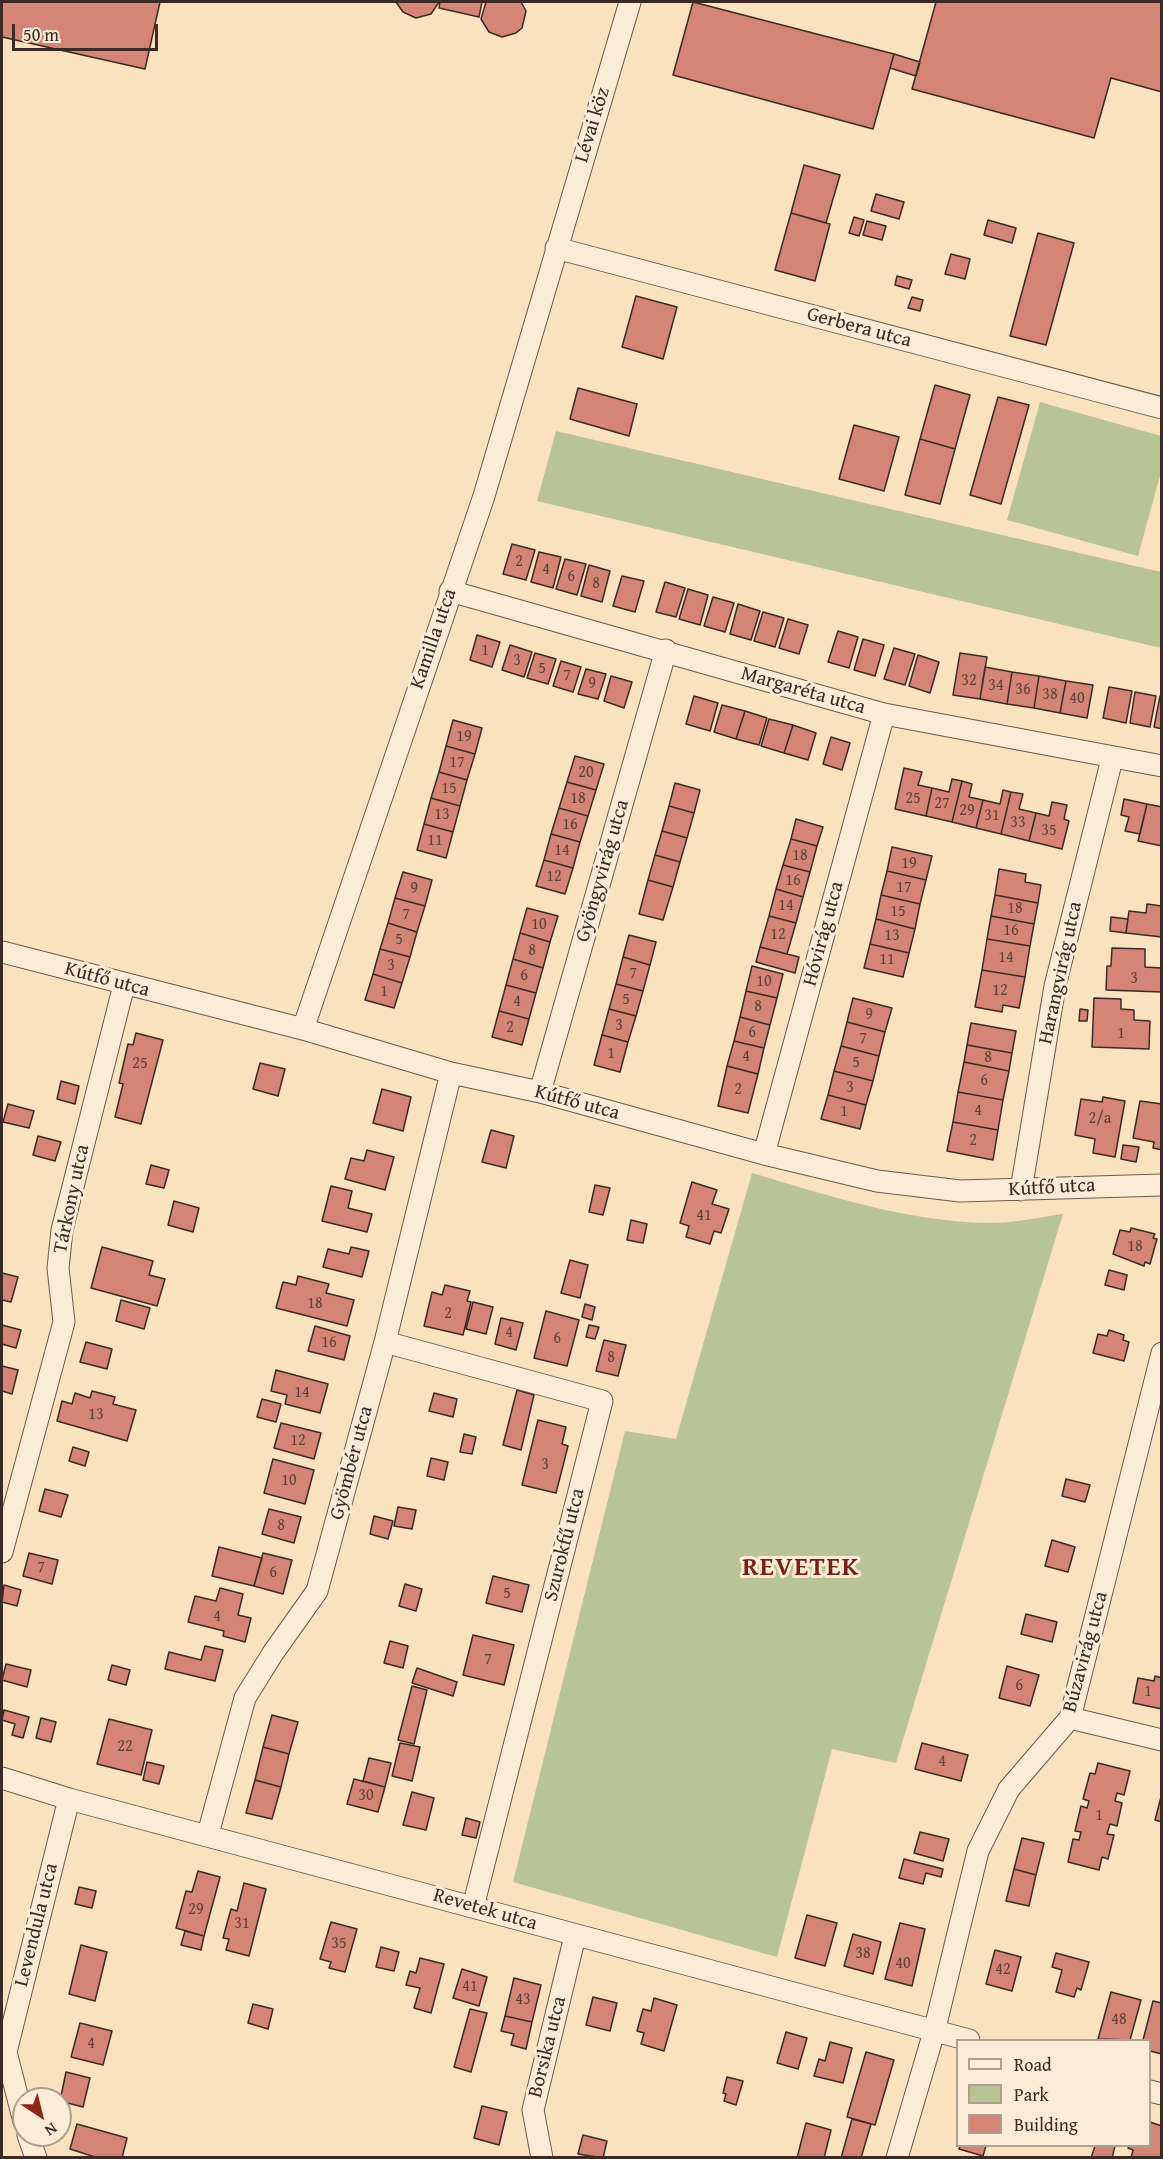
<!DOCTYPE html>
<html>
<head>
<meta charset="utf-8">
<style>
	body { margin:0 }
	#map { position:relative; width:1163px; height:2159px; overflow:hidden; background:#fae2bf; font-family:"Gentium Book Plus",serif }
	canvas { display:block }
	.frame { position:absolute; inset:0; border:3px solid #3c2b24; pointer-events:none }
	.legend { position:absolute; left:956px; top:2039px; width:195px; height:108px; box-sizing:border-box; background:#fcecd5; border:2px solid #af9f8e; margin:0; padding:8px 10px; list-style:none; font-size:18px; color:#3c2b24 }
	.legend li { display:flex; align-items:center; gap:12px; height:30px }
	.legend b { width:30px; border:2px solid #af9f8e }
	.north { position:absolute; left:12px; top:2087px; width:60px; height:60px; box-sizing:border-box; background:#fcecd5; border:2px solid #af9f8e; border-radius:50%; rotate:145deg; font-size:16px; font-weight:700; line-height:24px; text-align:center; color:#3c2b24 }
	.north::after { content:''; display:block; margin:auto; width:21px; height:27px; background:#8f2418; clip-path:polygon(50% 0,100% 100%,50% 72%,0 100%) }
	.scale { position:absolute; left:12px; top:24px; width:146px; height:27px; box-sizing:border-box; border:3px solid #3c2b24; border-top:0; padding-left:8px; font-size:18px; line-height:21px; white-space:nowrap; color:#3c2b24; -webkit-text-stroke:4px #fcecd5; paint-order:stroke }
</style>
</head>
<body>
<div id="map">
<canvas width="1163" height="2159"></canvas>
<div class="frame"></div>
<ul class="legend">
<li><b style="height:8px;background:#fcecd5"></b>Road</li>
<li><b style="height:16px;background:#b9c496"></b>Park</li>
<li><b style="height:16px;background:#d48576"></b>Building</li>
</ul>
<div class="north">N</div>
<div class="scale">50 m</div>
</div>
<script>
const context = document.querySelector('canvas').getContext('2d');
context.lineJoin = 'round';
function fill(path, color) {
  context.fillStyle = color;
  context.fill(path, 'evenodd');
}
function stroke(path, color, width, dash) {
  context.strokeStyle = color;
  context.lineWidth = width;
  context.lineCap = dash ? 'butt' : 'round';
  context.setLineDash(dash || []);
  context.stroke(path);
}
function drawText(font, color, halo, rows, align = 'center') {
  context.font = font + ' "Gentium Book Plus",serif';
  context.lineWidth = 6;
  context.setLineDash([]);
  context.textBaseline = 'middle';
  context.strokeStyle = halo;
  context.fillStyle = color;
  for (const [text, x, y, turn = 0] of rows) {
    context.save();
    context.translate(x, y);
    context.rotate((+turn || 0) * Math.PI / 180);
    context.textAlign = isNaN(turn) ? turn : align;
    if (halo) context.strokeText(text, 0, 0);
    context.fillText(text, 0, 0);
    context.restore();
  }
}
fill(new Path2D(`
	M1040,402L1161,436V472L1138,556L1007,520Z
	M556,431L1161,572V648L537,501Z
	M752,1173C830,1196 908,1222 990,1223C1014,1223 1039,1217 1063,1214L896,1763L832,1749L777,1957L513,1882L625,1431L676,1439Z`), '#b9c496');
const building = new Path2D(`
	M2,2H160L145,69L2,37Z
	M396,2H439L431,14L416,18L403,12Z
	M440,2H482L479,17L439,8Z
	M486,2H521L526,11L522,28L516,33L502,37L489,32L481,19Z
	M693,2L894,54L873,129L673,75Z
	M936,2H1162V92L1111,78L1094,138L912,89Z
	M894,54L920,62L916,76L890,68Z
	M804,165L840,175L826,223L791,213Z
	M876,194L904,202L899,219L871,211Z
	M791,213L830,224L815,281L775,270Z
	M854,217L864,220L859,236L849,233Z
	M988,220L1016,228L1012,243L984,235Z
	M867,221L886,226L882,240L863,235Z
	M1038,233L1074,243L1046,345L1010,336Z
	M951,254L970,259L965,279L945,274Z
	M897,276L912,280L909,289L895,285Z
	M636,296L677,307L663,359L622,347Z
	M912,297L923,300L920,311L908,308Z
	M935,385L970,395L955,449L920,439Z
	M578,388L637,404L629,436L570,419Z
	M998,397L1029,405L1001,504L970,495Z
	M854,425L899,437L884,491L839,479Z
	M920,439L955,449L940,504L905,495Z
	M512,544L535,550L526,580L503,574Z
	M539,552L561,557L553,588L531,582Z
	M565,559L586,564L577,595L556,589Z
	M589,565L610,571L602,602L581,596Z
	M622,576L644,581L635,612L613,606Z
	M665,582L685,588L676,617L656,612Z
	M688,589L708,595L700,625L679,619Z
	M713,597L734,603L725,632L704,626Z
	M738,604L760,611L751,640L730,634Z
	M763,612L784,618L775,647L754,641Z
	M788,619L808,625L799,654L779,648Z
	M838,631L858,637L849,668L828,662Z
	M477,635L500,642L492,667L470,660Z
	M863,639L884,645L875,676L854,670Z
	M510,645L532,652L524,677L502,670Z
	M894,648L915,654L905,685L884,679Z
	M535,653L556,659L548,684L527,678Z
	M960,653L987,657L980,699L953,695Z
	M918,655L939,662L930,693L909,686Z
	M561,661L581,667L573,692L553,686Z
	M985,667L1012,672L1007,704L980,699Z
	M586,669L606,674L598,699L578,694Z
	M1012,672L1039,676L1034,708L1007,704Z
	M611,676L632,682L624,708L604,701Z
	M1039,676L1066,681L1060,713L1034,708Z
	M1066,681L1093,685L1087,718L1060,713Z
	M1109,687L1132,691L1126,723L1103,718Z
	M1135,692L1156,696L1150,727L1130,723Z
	M694,696L718,703L710,731L686,724Z
	M1160,696L1162,697V729L1154,727Z
	M722,705L745,711L736,739L714,732Z
	M745,711L767,718L759,745L736,739Z
	M769,719L793,725L784,753L761,746Z
	M453,720L482,728L475,754L446,746Z
	M793,725L816,733L808,760L784,753Z
	M831,737L850,743L842,770L823,764Z
	M446,746L475,754L467,780L439,772Z
	M575,756L604,764L596,790L567,782Z
	M904,768L922,772L918,785L932,788L926,816L895,809Z
	M439,772L467,780L460,806L431,798Z
	M952,779L962,781L952,822L926,816L932,788L949,792Z
	M962,781L972,784L969,797L983,800L976,828L952,822Z
	M567,782L596,790L588,816L559,808Z
	M675,783L700,790L694,813L669,806Z
	M1003,790L1011,792L1001,834L976,828L983,800L1000,804Z
	M1011,792L1023,794L1019,809L1036,813L1029,841L1001,834Z
	M431,798L460,806L453,832L424,824Z
	M1124,799L1147,804L1140,834L1125,831L1129,817L1121,815Z
	M1052,802L1067,805L1064,819L1069,821L1062,849L1029,841L1036,813L1049,816Z
	M1147,804L1162,807V846L1138,841Z
	M669,806L694,813L687,838L662,831Z
	M559,808L588,816L580,842L551,834Z
	M796,819L823,827L817,846L791,839Z
	M424,824L453,832L446,858L417,850Z
	M662,831L687,838L680,862L655,855Z
	M551,834L580,842L573,868L544,860Z
	M791,839L817,846L810,872L783,865Z
	M892,847L932,856L926,880L887,871Z
	M655,855L680,862L673,887L648,880Z
	M544,860L573,868L565,894L536,886Z
	M783,865L810,872L803,897L776,889Z
	M999,869L1026,874L1025,882L1041,885L1038,903L995,895Z
	M887,871L926,880L920,904L881,895Z
	M403,872L432,880L425,906L395,898Z
	M648,880L673,887L663,920L639,914Z
	M776,889L803,897L796,923L769,916Z
	M881,895L920,904L915,929L876,919Z
	M995,895L1038,903L1034,924L991,916Z
	M395,898L425,906L417,932L388,923Z
	M1147,904L1162,906V937L1126,933L1129,911L1146,913Z
	M527,908L558,916L550,942L520,933Z
	M769,916L796,923L787,954L760,947Z
	M991,916L1034,924L1030,946L987,939Z
	M1111,917L1128,919L1126,933L1110,931Z
	M876,919L915,929L909,953L870,944Z
	M388,923L417,932L410,957L380,949Z
	M520,933L550,942L543,968L513,959Z
	M629,935L656,942L650,965L623,957Z
	M987,939L1030,946L1025,977L982,970Z
	M870,944L909,953L903,977L864,968Z
	M760,947L799,957L795,973L756,962Z
	M1112,948L1145,949V967L1162,968V992L1106,990L1107,966H1111Z
	M380,949L410,957L402,983L373,974Z
	M623,957L650,965L643,991L616,984Z
	M513,959L543,968L536,993L506,985Z
	M752,966L783,974L777,998L746,991Z
	M982,970L1025,977L1019,1008L1003,1005L1002,1012L975,1007Z
	M373,974L402,983L394,1008L365,1000Z
	M616,984L643,991L636,1016L609,1009Z
	M506,985L536,993L529,1019L499,1011Z
	M746,991L777,998L770,1025L740,1017Z
	M853,998L892,1008L885,1032L847,1022Z
	M1094,998L1121,999V1009L1134,1010V1020L1150,1021L1149,1049L1092,1047Z
	M609,1009L636,1016L628,1042L602,1035Z
	M1080,1009L1088,1010L1087,1021H1079Z
	M499,1011L529,1019L522,1045L492,1037Z
	M740,1017L770,1025L764,1048L734,1041Z
	M847,1022L885,1032L879,1056L841,1046Z
	M971,1023L1016,1031L1012,1053L967,1045Z
	M136,1033L163,1040L141,1124L115,1117L123,1084L119,1083L128,1044L133,1045Z
	M602,1035L628,1042L620,1072L594,1065Z
	M734,1041L764,1048L758,1074L727,1066Z
	M967,1045L1012,1053L1009,1071L964,1062Z
	M841,1046L879,1056L873,1081L834,1071Z
	M964,1062L1009,1071L1003,1100L958,1092Z
	M260,1063L285,1069L278,1096L253,1089Z
	M727,1066L758,1074L748,1113L718,1106Z
	M834,1071L873,1081L866,1105L828,1095Z
	M61,1081L79,1086L75,1104L57,1099Z
	M382,1089L411,1097L403,1131L373,1123Z
	M958,1092L1003,1100L998,1130L953,1122Z
	M828,1095L866,1105L860,1129L821,1119Z
	M1103,1097L1125,1101L1115,1157L1093,1153L1095,1139L1075,1135L1081,1099L1102,1102Z
	M1140,1101L1162,1104V1150L1153,1148L1154,1142L1133,1138Z
	M8,1104L34,1111L29,1128L3,1122Z
	M953,1122L998,1130L993,1160L947,1151Z
	M491,1130L514,1136L506,1168L482,1162Z
	M38,1136L61,1142L55,1161L33,1155Z
	M1123,1145L1139,1147L1136,1162L1121,1159Z
	M367,1150L394,1157L385,1190L345,1179L351,1158L364,1161Z
	M151,1165L169,1170L164,1188L146,1184Z
	M692,1182L717,1190L712,1204L729,1209L721,1233L714,1231L710,1244L686,1237L689,1226L680,1223Z
	M595,1185L610,1188L603,1215L589,1212Z
	M331,1186L352,1191L348,1208L372,1214L367,1232L322,1221Z
	M174,1201L199,1208L193,1232L168,1225Z
	M631,1220L647,1224L643,1243L627,1240Z
	M1131,1228L1155,1234L1153,1238L1157,1239L1150,1264L1145,1262L1144,1266L1113,1254L1120,1230L1130,1232Z
	M102,1247L153,1261L149,1275L165,1279L157,1306L91,1288Z
	M351,1247L369,1251L362,1277L323,1267L328,1249L349,1254Z
	M570,1260L588,1265L580,1298L561,1293Z
	M1109,1270L1127,1275L1124,1290L1105,1285Z
	M2,1273L18,1277L11,1302L2,1300Z
	M298,1276L329,1284L326,1293L354,1300L347,1326L276,1308L283,1282L296,1285Z
	M445,1285L470,1291L467,1301L471,1302L463,1335L424,1326L432,1292L442,1295Z
	M121,1300L150,1308L144,1329L116,1321Z
	M473,1302L493,1307L486,1334L466,1329Z
	M585,1304L595,1307L592,1320L582,1317Z
	M546,1311L579,1320L567,1366L534,1358Z
	M501,1318L523,1323L516,1350L495,1344Z
	M2,1325L21,1330L16,1348L2,1344Z
	M589,1325L599,1327L595,1339L586,1337Z
	M315,1326L350,1336L344,1360L308,1351Z
	M1109,1330L1124,1335L1123,1340L1129,1342L1124,1361L1093,1353L1098,1334L1107,1336Z
	M604,1340L626,1345L618,1376L596,1371Z
	M86,1342L112,1349L107,1369L80,1362Z
	M2,1366L18,1370L12,1394L2,1391Z
	M276,1370L328,1384L320,1413L285,1404L287,1395L271,1391Z
	M517,1390L534,1395L521,1450L503,1445Z
	M92,1391L115,1397L113,1404L136,1410L127,1441L57,1421L62,1401L72,1404L75,1393L90,1398Z
	M434,1393L457,1399L453,1417L429,1411Z
	M262,1399L281,1404L276,1422L257,1417Z
	M538,1420L566,1427L562,1444L568,1446L556,1493L522,1485Z
	M281,1423L321,1433L314,1459L274,1448Z
	M464,1434L476,1437L472,1454L460,1452Z
	M73,1447L89,1452L85,1466L69,1461Z
	M431,1458L448,1462L444,1480L427,1476Z
	M273,1459L314,1470L305,1504L264,1493Z
	M1066,1479L1090,1485L1085,1502L1062,1496Z
	M45,1489L68,1495L61,1517L39,1511Z
	M398,1507L416,1510L412,1529L394,1526Z
	M269,1509L301,1517L294,1543L262,1534Z
	M374,1516L393,1521L388,1539L370,1534Z
	M1052,1540L1075,1547L1068,1572L1045,1566Z
	M219,1547L262,1558L254,1586L212,1576Z
	M29,1553L58,1560L52,1584L23,1576Z
	M263,1553L292,1560L283,1594L254,1586Z
	M493,1576L529,1585L522,1612L486,1603Z
	M405,1584L422,1589L416,1611L399,1606Z
	M4,1585L21,1590L17,1606L2,1602Z
	M220,1588L243,1594L238,1615L251,1618L245,1642L223,1636L224,1631L188,1622L195,1596L216,1601Z
	M1026,1614L1057,1622L1052,1642L1021,1634Z
	M473,1635L514,1645L504,1685L463,1675Z
	M390,1641L408,1646L403,1668L384,1663Z
	M205,1646L223,1650L215,1681L165,1669L169,1652L201,1660Z
	M6,1664L31,1670L27,1687L2,1680Z
	M112,1665L130,1670L126,1685L108,1680Z
	M1007,1666L1039,1675L1030,1706L999,1698Z
	M417,1668L457,1682L453,1696L412,1683Z
	M1155,1676L1162,1678V1709L1133,1703L1138,1678L1154,1681Z
	M412,1686L427,1690L414,1744L398,1740Z
	M4,1710L29,1717L23,1738L12,1735L15,1724L2,1720Z
	M272,1715L298,1722L289,1754L263,1747Z
	M41,1718L56,1722L51,1742L36,1738Z
	M109,1719L152,1730L141,1775L97,1764Z
	M400,1743L420,1747L412,1781L392,1776Z
	M922,1743L968,1755L961,1781L915,1769Z
	M263,1747L289,1754L281,1787L255,1780Z
	M369,1758L391,1763L385,1787L363,1781Z
	M147,1762L164,1766L159,1784L143,1780Z
	M1098,1763L1130,1771L1124,1795L1117,1793L1115,1801L1122,1803L1117,1826L1110,1824L1107,1834L1114,1835L1108,1859L1102,1857L1099,1870L1068,1862L1073,1839L1079,1840L1081,1832L1075,1831L1081,1806L1087,1808L1089,1801L1083,1799L1090,1773L1095,1774Z
	M354,1779L385,1787L378,1812L347,1804Z
	M255,1780L281,1787L272,1819L246,1813Z
	M412,1792L434,1798L426,1830L403,1825Z
	M1162,1793V1822L1155,1820Z
	M466,1818L480,1822L476,1838L462,1835Z
	M920,1832L949,1839L943,1861L914,1853Z
	M1022,1838L1044,1843L1036,1875L1014,1869Z
	M904,1859L943,1869L941,1877L926,1873L923,1884L899,1878Z
	M1014,1869L1036,1875L1029,1906L1006,1901Z
	M198,1871L220,1877L204,1936L176,1928L186,1891L192,1892Z
	M244,1883L266,1889L249,1956L226,1950L229,1939L223,1938L231,1909L237,1911Z
	M79,1887L96,1891L92,1908L75,1904Z
	M807,1915L837,1923L825,1966L795,1958Z
	M331,1922L357,1929L345,1972L329,1968L331,1962L320,1959Z
	M900,1923L925,1929L912,1986L885,1979Z
	M185,1931L204,1936L201,1950L181,1945Z
	M853,1934L881,1942L873,1974L844,1966Z
	M81,1945L107,1952L95,2001L69,1994Z
	M381,1947L399,1952L394,1971L376,1967Z
	M995,1950L1021,1957L1012,1991L986,1984Z
	M1056,1953L1089,1962L1081,1990L1077,1988L1074,1997L1056,1992L1062,1970L1052,1967Z
	M420,1958L444,1964L431,2013L414,2008L420,1988L406,1985L410,1971L416,1973Z
	M462,1969L487,1977L479,2006L453,1998Z
	M514,1978L541,1985L532,2022L505,2016Z
	M1111,1992L1141,2000L1130,2040L1098,2039Z
	M593,1997L617,2003L610,2031L586,2025Z
	M654,1998L677,2005L664,2051L641,2044L644,2033L637,2031L643,2009L651,2011Z
	M1153,2001L1162,2003V2054L1150,2051V2040H1143Z
	M253,2004L273,2009L268,2029L248,2023Z
	M470,2009L487,2013L471,2072L454,2067Z
	M505,2016L532,2022L526,2049L511,2045L514,2034L501,2031Z
	M80,2023L112,2031L103,2065L71,2057Z
	M786,2032L807,2038L798,2069L777,2063Z
	M830,2042L852,2048L843,2083L814,2076L819,2059L825,2061Z
	M866,2052L894,2060L875,2125L847,2117Z
	M66,2072L90,2078L83,2107L60,2101Z
	M727,2077L743,2081L736,2105L724,2101L726,2094L723,2093Z
	M482,2106L507,2112L499,2145L474,2138Z
	M852,2119L871,2124L861,2158H841Z
	M1150,2122L1162,2126V2158H1131L1133,2150L1128,2148L1129,2146H1150Z
	M806,2123L831,2130L824,2158H797Z
	M77,2124L127,2138L122,2158H98L70,2149Z
	M583,2135L607,2141L603,2158L578,2154Z
	M960,2146H986L983,2156L959,2149Z
	M1095,2146H1115L1112,2158H1091Z`);
fill(building, '#d48576');
stroke(building, '#3c2b24', 1.5);
const minor = new Path2D(`
	M556,248L1162,408
	M450,591L884,714L1162,766
	M2,952L303,1029L451,1073L540,1092L764,1154L877,1181L960,1191L1162,1185
	M303,1029L484,496L630,2
	M540,1092L666,650
	M764,1154L884,714
	M1021,1190L1055,986L1112,759
	M385,1342L602,1401L473,1907
	M2,1552L64,1322L58,1268L62,1230L124,985
	M1070,1718L1162,1740
	M2,1778L69,1799L969,2040
	M208,1834L245,1698L273,1653L317,1591L385,1342L451,1073
	M2,2051L6,2052L24,2122
	M6,2052L69,1799
	M1150,2091L1162,2094
	M28,2135L36,2158
	M542,2158L533,2110L575,1936
	M897,2158L934,2032L978,1851L1009,1789L1070,1718L1162,1353`);
stroke(minor, '#6c594b', 23);
stroke(minor, '#fcecd5', 21);
drawText('16px', '#624238', null, [
	["2",519,562],
	["4",546,570],
	["6",571,577],
	["8",596,584],
	["1",485,651],
	["3",517,661],
	["5",542,669],
	["7",567,676],
	["32",969,681],
	["9",592,684],
	["34",996,686],
	["36",1023,690],
	["38",1050,695],
	["40",1077,699],
	["19",464,737],
	["17",457,763],
	["20",586,773],
	["15",449,789],
	["18",578,799],
	["25",913,799],
	["27",942,804],
	["29",967,811],
	["13",442,815],
	["31",992,816],
	["33",1018,823],
	["16",570,825],
	["35",1049,831],
	["11",435,841],
	["14",562,851],
	["18",800,856],
	["19",909,864],
	["12",554,877],
	["16",793,881],
	["17",904,888],
	["9",414,889],
	["14",786,906],
	["18",1015,909],
	["15",898,912],
	["7",406,915],
	["10",539,925],
	["16",1011,931],
	["12",778,935],
	["13",892,936],
	["5",399,940],
	["8",532,951],
	["14",1006,958],
	["11",887,960],
	["3",391,966],
	["7",633,974],
	["6",524,976],
	["3",1134,979],
	["10",764,982],
	["12",1000,991],
	["1",384,992],
	["5",626,1000],
	["4",517,1002],
	["8",758,1007],
	["9",869,1015],
	["3",619,1026],
	["2",510,1028],
	["6",752,1033],
	["1",1121,1034],
	["7",863,1039],
	["1",611,1054],
	["4",746,1057],
	["8",988,1058],
	["5",856,1063],
	["25",140,1064],
	["6",984,1081],
	["3",850,1088],
	["2",738,1090],
	["4",978,1111],
	["1",844,1112],
	["2/a",1100,1119],
	["2",973,1141],
	["41",704,1216],
	["18",1135,1247],
	["18",315,1304],
	["2",448,1314],
	["4",509,1333],
	["6",557,1339],
	["16",329,1343],
	["8",611,1358],
	["14",302,1393],
	["13",96,1415],
	["12",298,1441],
	["3",545,1465],
	["10",289,1481],
	["8",281,1526],
	["7",41,1568],
	["6",273,1573],
	["5",507,1594],
	["4",217,1617],
	["7",488,1660],
	["6",1019,1686],
	["1",1148,1692],
	["22",125,1747],
	["4",942,1762],
	["30",366,1796],
	["1",1099,1816],
	["29",196,1910],
	["31",242,1924],
	["35",339,1944],
	["38",863,1954],
	["40",903,1964],
	["42",1003,1970],
	["41",470,1987],
	["43",523,2000],
	["48",1119,2020],
	["4",91,2044]
]);
drawText('20px', '#3c2b24', '#fcecd5', [
	["Lévai köz",593,125,-73],
	["Gerbera utca",859,328,15],
	["Kamilla utca",434,639,-71],
	["Margaréta utca",803,691,16],
	["Gyöngyvirág utca",603,871,-74],
	["Hóvirág utca",824,934,-75],
	["Harangvirág utca",1061,973,-78],
	["Kútfő utca",107,980,15],
	["Kútfő utca",577,1103,15],
	["Kútfő utca",1052,1188,-3],
	["Tárkony utca",72,1199,-78],
	["Gyömbér utca",352,1463,-75],
	["Szurokfű utca",565,1545,-76],
	["Búzavirág utca",1086,1652,-75],
	["Revetek utca",485,1910,16],
	["Levendula utca",37,1925,-76],
	["Borsika utca",548,2047,-76]
]);
context.letterSpacing = '1.5px';
drawText('bold 26px', '#7a1f14', '#fcecd5', [
	["REVETEK",801,1568]
]);
context.letterSpacing = '0px';
</script>
</body>
</html>
